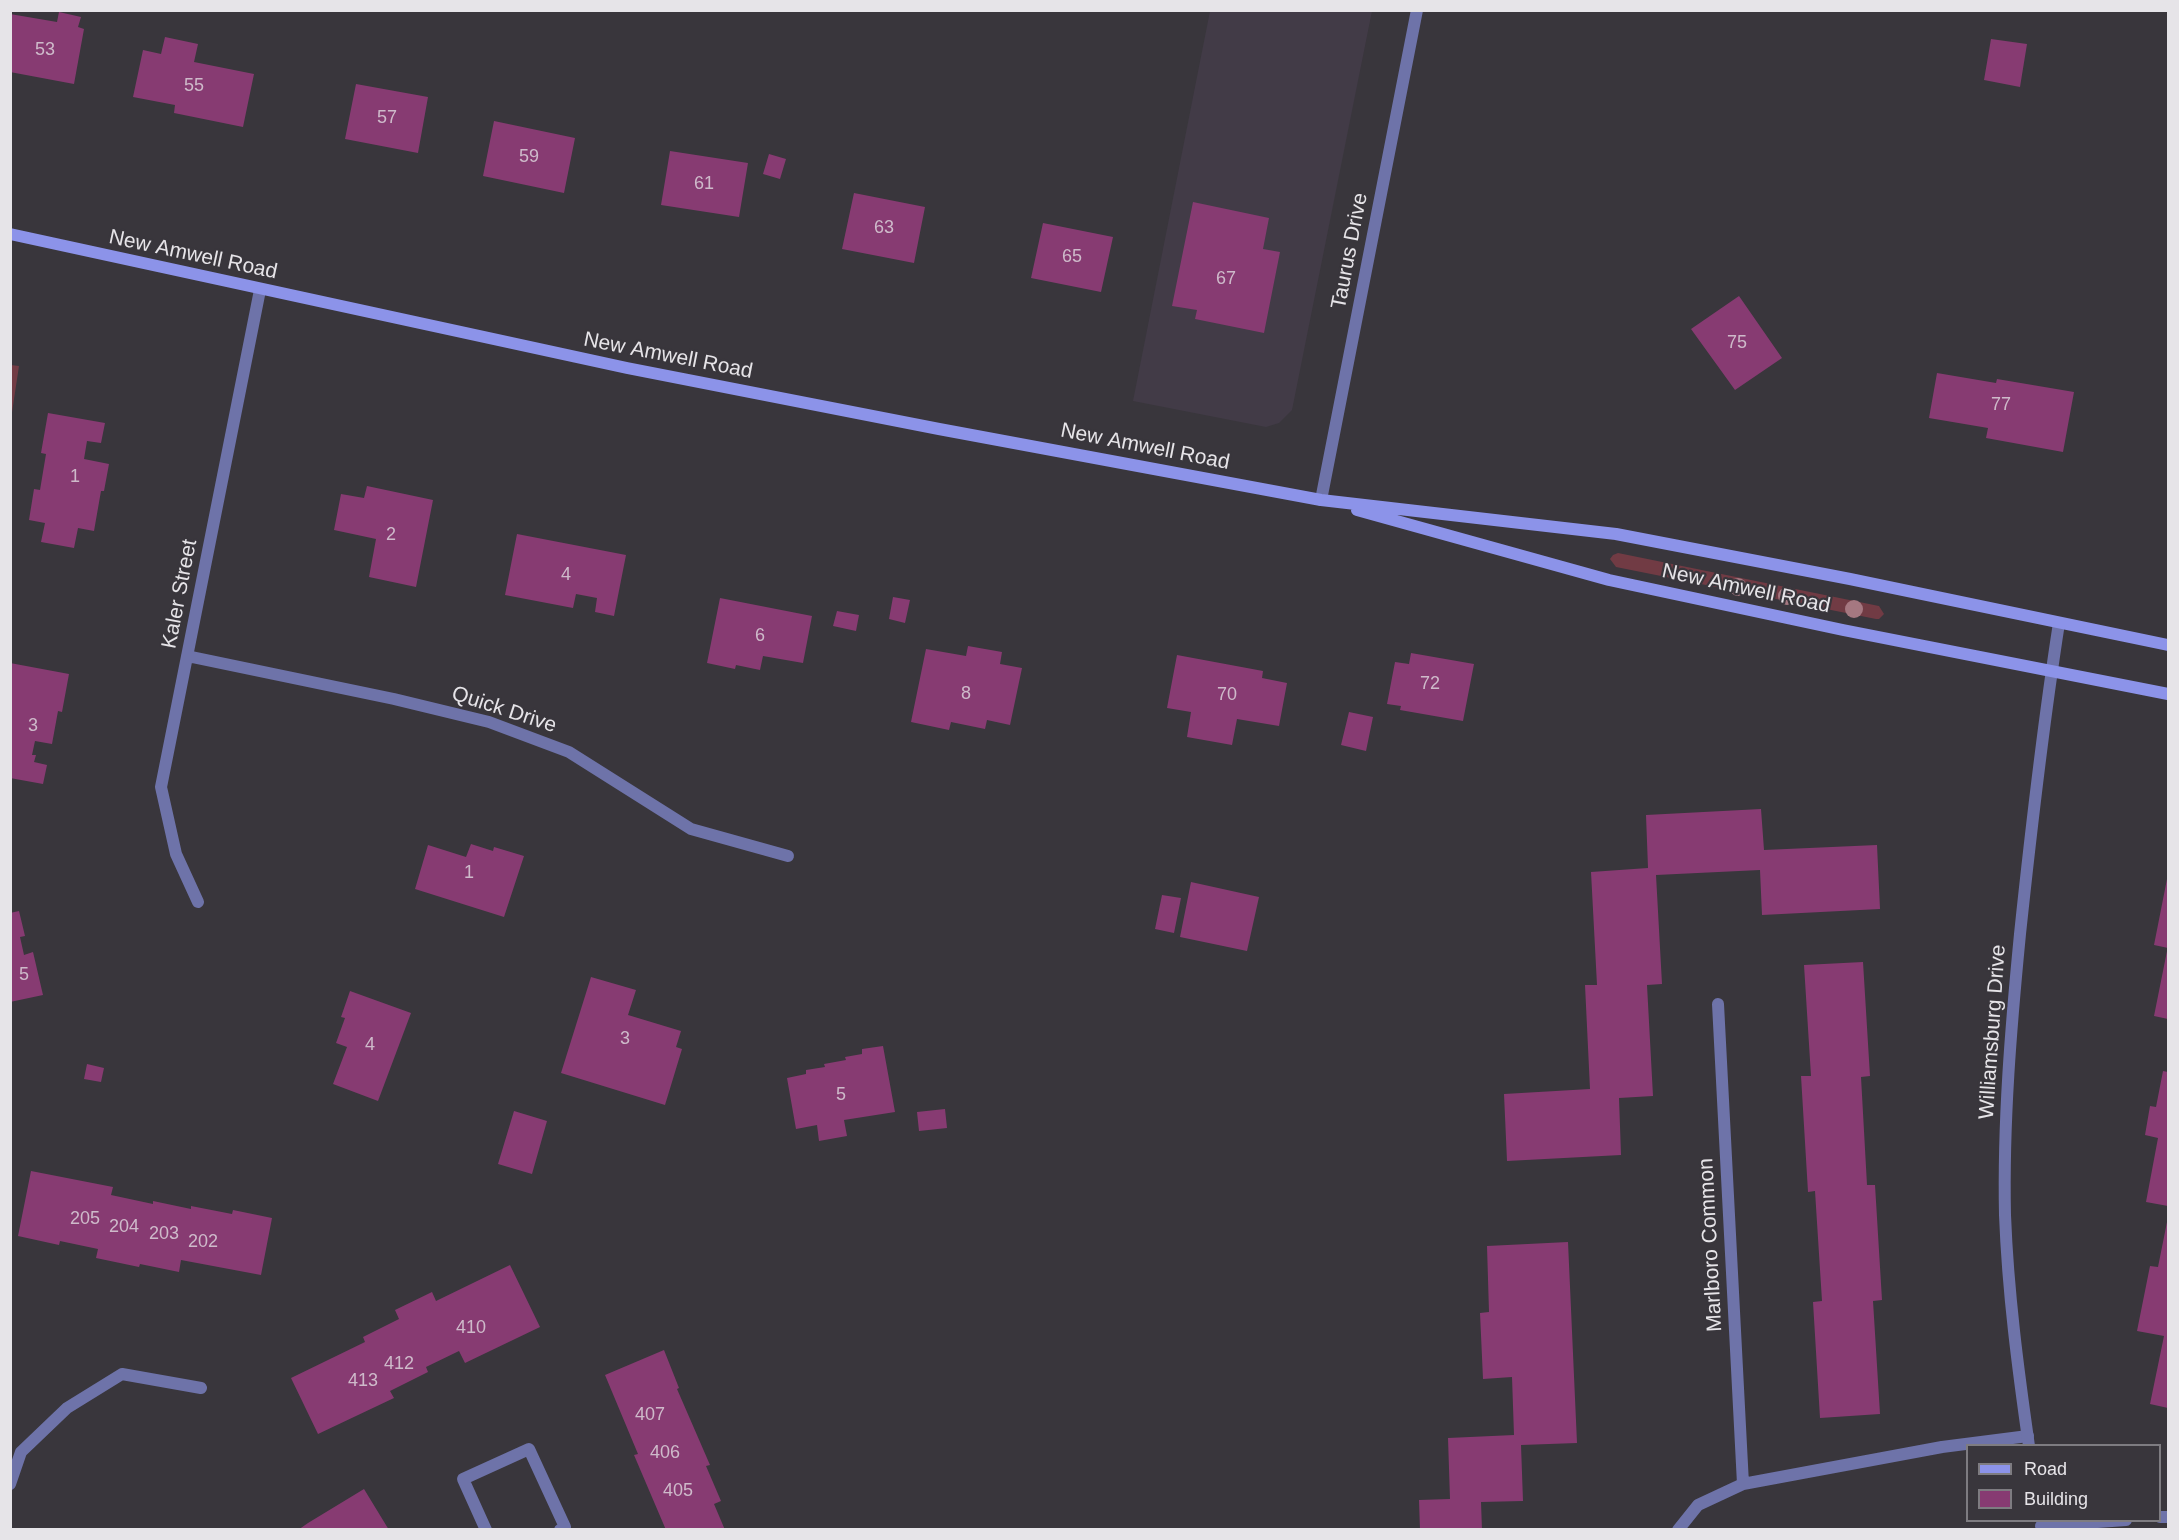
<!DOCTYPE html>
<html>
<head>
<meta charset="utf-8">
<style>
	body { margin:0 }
	#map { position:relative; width:2179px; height:1540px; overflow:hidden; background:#39363c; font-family:Arial,sans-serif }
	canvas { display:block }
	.frame { position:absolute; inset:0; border:12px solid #e6e4e8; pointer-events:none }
	.legend { position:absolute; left:1966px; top:1444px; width:195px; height:78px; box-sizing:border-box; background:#39363c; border:2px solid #7e7c81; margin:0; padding:8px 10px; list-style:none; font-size:18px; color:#e6e4e8 }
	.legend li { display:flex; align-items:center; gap:12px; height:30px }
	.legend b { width:30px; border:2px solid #7e7c81 }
</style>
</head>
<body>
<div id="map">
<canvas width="2179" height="1540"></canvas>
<div class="frame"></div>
<ul class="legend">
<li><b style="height:8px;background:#8c93e9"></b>Road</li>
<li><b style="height:16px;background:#873b72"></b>Building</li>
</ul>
</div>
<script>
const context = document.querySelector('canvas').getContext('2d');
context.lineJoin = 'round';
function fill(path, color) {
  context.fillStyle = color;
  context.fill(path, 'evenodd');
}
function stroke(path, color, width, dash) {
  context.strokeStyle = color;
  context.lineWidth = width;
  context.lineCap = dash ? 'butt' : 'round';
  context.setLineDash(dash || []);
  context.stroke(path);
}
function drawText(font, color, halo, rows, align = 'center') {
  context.font = font + ' Arial,sans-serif';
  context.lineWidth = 4.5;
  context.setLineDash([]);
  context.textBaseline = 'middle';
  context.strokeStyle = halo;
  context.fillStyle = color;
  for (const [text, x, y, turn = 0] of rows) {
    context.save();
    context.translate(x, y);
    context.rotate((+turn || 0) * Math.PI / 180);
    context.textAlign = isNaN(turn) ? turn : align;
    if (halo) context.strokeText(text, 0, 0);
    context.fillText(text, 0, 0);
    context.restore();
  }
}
fill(new Path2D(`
	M1210,11H1372L1292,410L1279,423L1266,427L1133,401Z`), '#423b47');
fill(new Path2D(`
	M11,365L19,366L11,419L10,365Z
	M1618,553L1879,606L1884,614L1879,619H1876L1616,567L1610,559L1613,555Z`), '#713b44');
fill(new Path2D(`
	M59,12L81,17L78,27L84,29L74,84L10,72V14L57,22Z
	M165,37L198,44L194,62L254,74L243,127L174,113L175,105L133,97L143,50L161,54Z
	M1991,39L2027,44L2020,87L1984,80Z
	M356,84L428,97L418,153L345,139Z
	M494,121L575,138L564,193L483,176Z
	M670,151L748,163L739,217L661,205Z
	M769,154L786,159L780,179L763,174Z
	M854,193L925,207L914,263L842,249Z
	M1193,202L1269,218L1263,249L1280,252L1264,333L1195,319L1197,310L1172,306Z
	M1043,223L1113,237L1101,292L1031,278Z
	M1739,296L1782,358L1735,390L1691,329Z
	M1937,373L1996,383L1997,379L2074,392L2063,452L1986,438L1988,428L1929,418Z
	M48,413L105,423L101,443L87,441L84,459L109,464L104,491H101L94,531L78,528L74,548L41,542L45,523L29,520L34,489L40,490L46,454L41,453Z
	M367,486L433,500L416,587L369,577L376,539L334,530L341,494L364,498Z
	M517,534L626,555L614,616L595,612L597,598L576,594L573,608L505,595Z
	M893,597L910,600L905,623L889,619Z
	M720,598L812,616L803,663L763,656L760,670L736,665L735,669L707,663Z
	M837,611L859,615L856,631L833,626Z
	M968,646L1002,652L1000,664L1022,668L1010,725L987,720L985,729L951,722L949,730L911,722L926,649L966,656Z
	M1411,653L1474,664L1463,721L1400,710L1401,706L1387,704L1395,662L1409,664Z
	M1177,655L1263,671L1262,678L1287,683L1279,726L1237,719L1232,745L1187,737L1191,712L1167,708Z
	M10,663L69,674L62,712L58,711L52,744L35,741L32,755H36L34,762L47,765L43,784L10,778Z
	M1349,712L1373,717L1366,751L1341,745Z
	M1761,809L1764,850L1877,845L1880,909L1762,915L1760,870L1656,875L1662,984L1647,985L1653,1096L1619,1098L1621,1155L1507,1161L1504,1094L1590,1089L1585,985H1597L1591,872L1648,868L1646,815Z
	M471,844L493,851L494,847L524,856L504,917L415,889L428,845L466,857Z
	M2167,879H2168V948L2154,945Z
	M1191,882L1259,897L1247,951L1180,937Z
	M1162,895L1181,898L1174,933L1155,929Z
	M19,911L25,936L20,937L24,955L33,952L43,995L10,1002V913Z
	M2167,951H2168V1019L2154,1016Z
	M1863,962L1870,1076L1861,1077L1867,1185H1875L1882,1300L1873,1301L1880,1414L1820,1418L1813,1302L1822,1301L1815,1191L1808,1192L1801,1076H1811L1804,965Z
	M591,977L636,990L628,1015L681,1031L676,1047L682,1049L665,1105L561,1073Z
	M350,991L411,1013L378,1101L333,1084L347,1047L336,1043L345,1018L341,1017Z
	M883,1046L895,1112L844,1120L847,1136L819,1141L817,1125L796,1129L787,1078L806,1074V1070L825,1067L824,1064L846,1060L845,1057L862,1054V1049Z
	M87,1064L104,1068L101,1082L84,1079Z
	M2163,1071L2168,1072V1206L2146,1202L2158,1138L2145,1135L2150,1106L2156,1107Z
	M945,1109L947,1128L919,1131L917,1112Z
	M514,1111L547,1121L532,1174L498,1164Z
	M31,1171L113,1187L111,1195L153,1204V1201L191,1209V1206L232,1214L233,1210L272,1218L261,1275L181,1260L179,1272L140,1264L139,1267L96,1258L98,1249L60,1241L59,1245L18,1236Z
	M2167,1222H2168V1408L2150,1404L2164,1336L2137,1331L2150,1266L2158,1267Z
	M1568,1242L1577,1443L1521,1445L1523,1501L1481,1502L1482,1530H1420L1419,1500L1450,1499L1448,1438L1514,1435L1512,1377L1483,1379L1480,1313L1489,1312L1487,1246Z
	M510,1265L540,1327L465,1363L459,1351L426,1367L428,1372L390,1391L394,1398L318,1434L291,1378L365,1342L363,1337L399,1319L395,1310L432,1292L436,1301Z
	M664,1350L679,1388L677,1389L710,1465L706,1466L721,1501L714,1504L725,1530H666L634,1455L638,1454L605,1375Z
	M364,1489L389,1530H298L308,1523Z`), '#873b72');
stroke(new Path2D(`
	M1718,1004L1743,1484
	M10,1484L21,1452L67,1408L122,1374L201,1388
	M486,1530L463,1479L529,1449L565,1527L560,1530
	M1678,1530L1698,1505L1743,1484L1942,1447L2028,1436`), '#6e73a9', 12);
stroke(new Path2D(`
	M1321,500L1417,10
	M187,656L394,699L489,722L569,752L691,829L788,856
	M198,902L176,854L161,787L260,290
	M2029,1446C2018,1369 2008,1293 2005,1215C2003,1121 2011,1027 2020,934C2031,830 2043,726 2059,623
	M2160,1517H2168
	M2041,1526L2126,1520`), '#6e73a9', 12);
stroke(new Path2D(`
	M10,234L627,368L939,429L1321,500L1616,534L1850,579L2168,645
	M1357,510L1609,580L1843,630L2168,694`), '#8c93e9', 12);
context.fillStyle = '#a57881';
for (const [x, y] of [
	[1738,587],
	[1787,596],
	[1854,609]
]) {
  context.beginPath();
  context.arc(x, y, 9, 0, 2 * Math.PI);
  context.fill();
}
drawText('18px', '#cebaca', null, [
	["53",45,50],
	["55",194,86],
	["57",387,118],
	["59",529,157],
	["61",704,184],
	["63",884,228],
	["65",1072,257],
	["67",1226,279],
	["75",1737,343],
	["77",2001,405],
	["1",75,477],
	["2",391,535],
	["4",566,575],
	["6",760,636],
	["72",1430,684],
	["8",966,694],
	["70",1227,695],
	["3",33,726],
	["1",469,873],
	["5",24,975],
	["3",625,1039],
	["4",370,1045],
	["5",841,1095],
	["205",85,1219],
	["204",124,1227],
	["203",164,1234],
	["202",203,1242],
	["410",471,1328],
	["412",399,1364],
	["413",363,1381],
	["407",650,1415],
	["406",665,1453],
	["405",678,1491]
]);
drawText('21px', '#e6e4e8', '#39363c', [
	["Taurus Drive",1350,251,-79],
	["New Amwell Road",193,255,12],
	["New Amwell Road",668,356,11],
	["New Amwell Road",1145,447,11],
	["New Amwell Road",1746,589,12],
	["Kaler Street",180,594,-79],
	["Quick Drive",504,710,18],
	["Williamsburg Drive",1993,1032,-86],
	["Marlboro Common",1711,1245,-93]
]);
</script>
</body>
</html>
